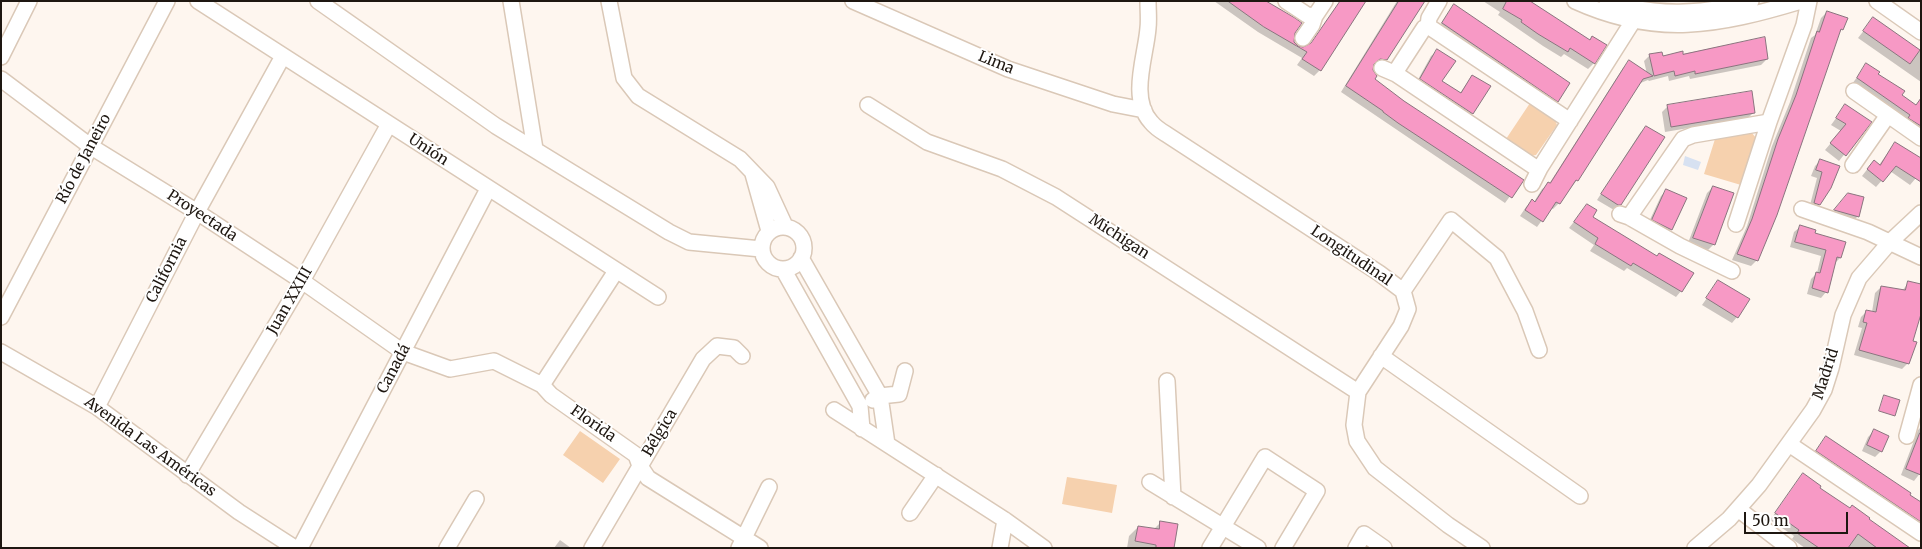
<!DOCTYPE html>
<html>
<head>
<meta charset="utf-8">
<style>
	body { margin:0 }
	#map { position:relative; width:1922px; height:549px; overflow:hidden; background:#fef6ef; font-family:Merriweather,serif }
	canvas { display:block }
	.frame { position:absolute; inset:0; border:2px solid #1e1711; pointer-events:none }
	.scale { position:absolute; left:1744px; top:512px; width:104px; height:22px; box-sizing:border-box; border:2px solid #1e1711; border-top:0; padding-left:6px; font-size:15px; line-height:18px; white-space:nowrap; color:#1e1711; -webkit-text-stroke:4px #fff; paint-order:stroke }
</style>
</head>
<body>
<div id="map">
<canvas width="1922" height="549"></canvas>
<div class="frame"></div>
<div class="scale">50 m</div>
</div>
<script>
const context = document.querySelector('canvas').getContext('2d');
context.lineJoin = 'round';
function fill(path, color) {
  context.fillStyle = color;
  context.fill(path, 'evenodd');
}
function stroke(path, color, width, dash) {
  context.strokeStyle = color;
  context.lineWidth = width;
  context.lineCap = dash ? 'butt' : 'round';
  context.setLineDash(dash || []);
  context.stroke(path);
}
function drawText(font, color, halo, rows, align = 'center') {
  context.font = font + ' Merriweather,serif';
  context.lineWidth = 4;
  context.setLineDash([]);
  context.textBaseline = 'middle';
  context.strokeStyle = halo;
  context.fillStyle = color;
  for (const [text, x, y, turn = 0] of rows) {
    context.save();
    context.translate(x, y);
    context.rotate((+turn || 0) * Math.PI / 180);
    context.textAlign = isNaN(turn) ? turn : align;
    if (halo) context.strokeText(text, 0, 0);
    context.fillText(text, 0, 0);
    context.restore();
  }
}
fill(new Path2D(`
	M1530,103L1555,120L1557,125L1536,155L1530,156L1506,139Z
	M1751,132L1757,139L1741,185L1704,174L1715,139Z
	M580,431L620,459L603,483L563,455Z
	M1067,477L1117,485L1112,513L1062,504Z`), '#f6d1ae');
fill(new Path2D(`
	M1685,156L1701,162L1698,170L1683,165Z`), '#d7e1f1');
fill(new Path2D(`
	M1214,1H1264L1292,38L1296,46L1302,49L1307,48L1314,40L1320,70L1314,76L1297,65L1302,58L1258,32Z
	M1397,1H1423L1386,59L1380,65H1372L1373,80L1404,102L1522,180L1505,203L1341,92Z
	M1483,1H1527L1589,41L1592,38L1594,63L1588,69L1564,54L1561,57L1543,46L1498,15L1500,12Z
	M1454,5L1557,101L1551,107L1437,29Z
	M1827,12L1842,29L1839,33L1757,260L1751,266L1732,260L1747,226L1772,146L1790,102L1811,38L1815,35L1821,18Z
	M1873,19L1921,52V82L1858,38Z
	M1437,51L1441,82L1460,93L1472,76L1489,87L1472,114L1466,119L1415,85L1431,56Z
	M1650,55L1662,57L1682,56L1767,59L1761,65L1690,79L1689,76L1669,81L1668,76L1649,81L1648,80L1638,84L1577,180L1559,203L1553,209L1551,208L1537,227L1520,216L1526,207L1532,201L1534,202L1542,189L1549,184L1623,68L1629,62L1647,74L1644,61Z
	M1866,65L1900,96L1921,109V136L1852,84Z
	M1668,106L1754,112L1748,118L1665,132L1662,112Z
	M1845,106L1870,122L1839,161L1825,150L1841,131L1831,125Z
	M1646,127L1620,204L1614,210L1597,200L1640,133Z
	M1895,143L1921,172L1910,185L1890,171L1876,187L1862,176L1869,167L1879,165Z
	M1821,160L1838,166L1819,205L1813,211L1809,209L1817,178L1811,176L1815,166Z
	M1713,187L1714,244L1708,250L1688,243L1707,193Z
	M1666,191L1671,229L1665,235L1647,226L1661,196Z
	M1842,201L1858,216L1852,222L1830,216Z
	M1587,205L1591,217L1681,291L1676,297L1627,268L1624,271L1590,251L1594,245L1569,228Z
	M1800,227L1813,234L1840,258L1834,264L1826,292L1821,298L1807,294L1811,279L1817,273L1821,256L1790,247L1794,232Z
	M1719,281L1737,317L1732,323L1702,305Z
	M1909,282L1912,342L1908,363L1902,369L1854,355L1862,328L1858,327L1861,317L1867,311L1872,312L1875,293L1881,287L1902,291Z
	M1921,427V472L1914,481L1901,475L1918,430Z
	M1874,431L1881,451L1875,457L1862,451L1868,437Z
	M1826,438L1921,503V531L1811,457Z
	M1803,475L1818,488L1909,548H1805L1792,539L1794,536L1770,520Z
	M1160,523L1173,548H1127L1129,536L1138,527L1153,530Z
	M560,540L571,548H554Z`), '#0003');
const building = new Path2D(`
	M1228,1H1266L1295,18L1302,23L1295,33L1294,42L1298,46L1303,47L1311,43L1340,1H1366L1321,71L1302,59L1307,52L1264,27Z
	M1399,1H1425L1387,60L1380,59L1374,64L1373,70L1377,76L1375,79L1404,101L1524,180L1512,198L1398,123L1383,112V111L1346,86Z
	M1507,1H1530L1590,40L1592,36L1607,45L1595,64L1570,48L1568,52L1538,34L1521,22L1522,20L1503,9Z
	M1454,4L1570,83L1558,102L1442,23Z
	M1827,11L1848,18L1843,30L1841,29L1828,67L1777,215L1758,261L1737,254L1752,219L1778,139L1796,95L1817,31L1819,32Z
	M1873,17L1920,50L1910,64L1863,31Z
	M1765,37L1768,59L1695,74V71L1675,76L1674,71L1654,76L1649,54L1662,52L1663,56L1683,51V54Z
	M1437,49L1456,61L1442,81L1461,93L1472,75L1491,86L1473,114L1420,79Z
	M1629,60L1653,76L1643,79L1578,181L1576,180L1560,204L1556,202L1543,222L1525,210L1532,199L1535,202L1548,182L1550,183Z
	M1866,63L1880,72L1878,74L1905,91L1902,95L1916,105L1921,98V126L1908,118L1910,115L1857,78Z
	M1752,91L1755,113L1671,127L1667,105Z
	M1845,104L1872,122L1846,156L1830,143L1846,124L1836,118Z
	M1646,126L1665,137L1621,205H1618L1601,194Z
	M1895,142L1921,158V182L1896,166L1883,182L1867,169L1874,160L1880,165Z
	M1820,159L1840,166L1831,188L1820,205L1814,203L1822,172L1816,170Z
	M1713,186L1734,193L1715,245L1693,238Z
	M1666,189L1687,198L1672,230L1652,220Z
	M1848,193L1864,197L1859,217L1834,210Z
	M1587,204L1597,210L1593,217L1657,256L1659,253L1694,273L1682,292L1633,263L1631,266L1595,244L1598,238L1574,222Z
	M1800,225L1816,230L1815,233L1846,242L1841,258L1837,257L1828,293L1812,288L1816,272L1820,273L1826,250L1795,242Z
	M1718,280L1750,299L1738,318L1706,298Z
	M1908,281L1921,284V314L1913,341L1917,342L1909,364L1859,350L1867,323L1863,322L1866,310L1876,312L1881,286L1905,290Z
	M1884,395L1900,400L1895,416L1879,411Z
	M1874,429L1889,436L1882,452L1867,445Z
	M1920,433H1921V475L1906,469Z
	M1826,436L1911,493L1910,495L1921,502V522L1816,451Z
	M1803,473L1821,486L1820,488L1850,508L1852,505L1870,518L1869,519L1910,548H1877L1858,534L1848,548H1819L1797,533L1799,530L1775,513Z
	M1160,521L1178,524L1174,548H1156V545L1135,541L1138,526L1159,529Z`);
fill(building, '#f799c5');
stroke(building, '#8a747e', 1);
const minor = new Path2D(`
	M198,1L658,297
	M318,1L496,126L669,232L689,242L761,249
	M511,1L535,149
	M609,1L624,78L638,96L740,159L767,187L785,226
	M853,1L1008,69L1113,104L1144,110
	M1148,1C1148,10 1149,20 1148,28C1146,56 1129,98 1151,122C1155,127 1161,131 1166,134L1379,273L1403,291L1408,309L1401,326L1358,392L1354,425L1357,441L1375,468L1448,525L1482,548
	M1286,1L1307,15L1315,16L1325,1
	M1575,1C1656,38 1718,26 1801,1
	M1607,1C1656,17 1702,15 1751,1
	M1877,1L1921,32
	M1428,26L1570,121
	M1303,38L1312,25L1315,16
	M1,57L29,1
	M1382,68L1396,74L1536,168H1540
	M1396,74L1398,68L1424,28L1428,26L1429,18L1439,1
	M1,79L90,146L197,212L302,281L403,352L450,369L494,361L542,385L551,395L636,455L640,466L648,478L760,548
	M1854,91L1921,138
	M868,105L927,142L1002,169L1056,197L1358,392
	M1853,165L1888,115
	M753,174L769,231
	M1532,184L1540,168L1633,21L1643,11
	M1802,209L1868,232L1921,257
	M1620,214L1629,217L1680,246L1732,271
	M1629,217L1683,139L1693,135L1769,122
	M1736,224L1769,122L1804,25L1809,1
	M762 248a21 21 0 1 1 42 0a21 21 0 1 1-42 0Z
	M801,258L880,396L887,444
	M783,269L860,406L862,429
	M1403,291L1451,220L1497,258L1525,311L1539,350
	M1,317L167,1
	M1,352L97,407L239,512L295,548
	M1381,356L1580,496
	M1167,381L1173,497
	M542,385L616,271
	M873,400L880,396L899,394L905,371
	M97,407L197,212L283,56
	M834,410L1005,520L1044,548
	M1907,436L1921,385
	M1789,444L1921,533
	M187,475L302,281L389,124
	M1150,482L1258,548
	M1738,509L1789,548
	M910,513L936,475
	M300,548L488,189
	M447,548L476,499
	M592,548L703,359L717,346L734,348L742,356
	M739,548L769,487
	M1000,548L1005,520
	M1210,548L1265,457L1317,491L1283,548
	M1356,548L1364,534L1384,548
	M1695,548L1729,519L1759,485L1813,410L1824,390L1831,368L1843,315L1859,278L1890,242L1921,213`);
stroke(minor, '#dac8b7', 18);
stroke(minor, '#fff', 15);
drawText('15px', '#1e1711', '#fff', [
	["Lima",996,63,22],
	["Unión",428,150,33],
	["Río de Janeiro",84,159,-62],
	["Proyectada",202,216,33],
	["Michigan",1119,237,33],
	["Longitudinal",1351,256,34],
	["California",167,270,-63],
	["Juan XXIII",290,301,-60],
	["Canadá",394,369,-62],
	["Madrid",1826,374,-72],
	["Florida",593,424,35],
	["Bélgica",660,433,-59],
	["Avenida Las Américas",150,447,36]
]);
</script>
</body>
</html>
